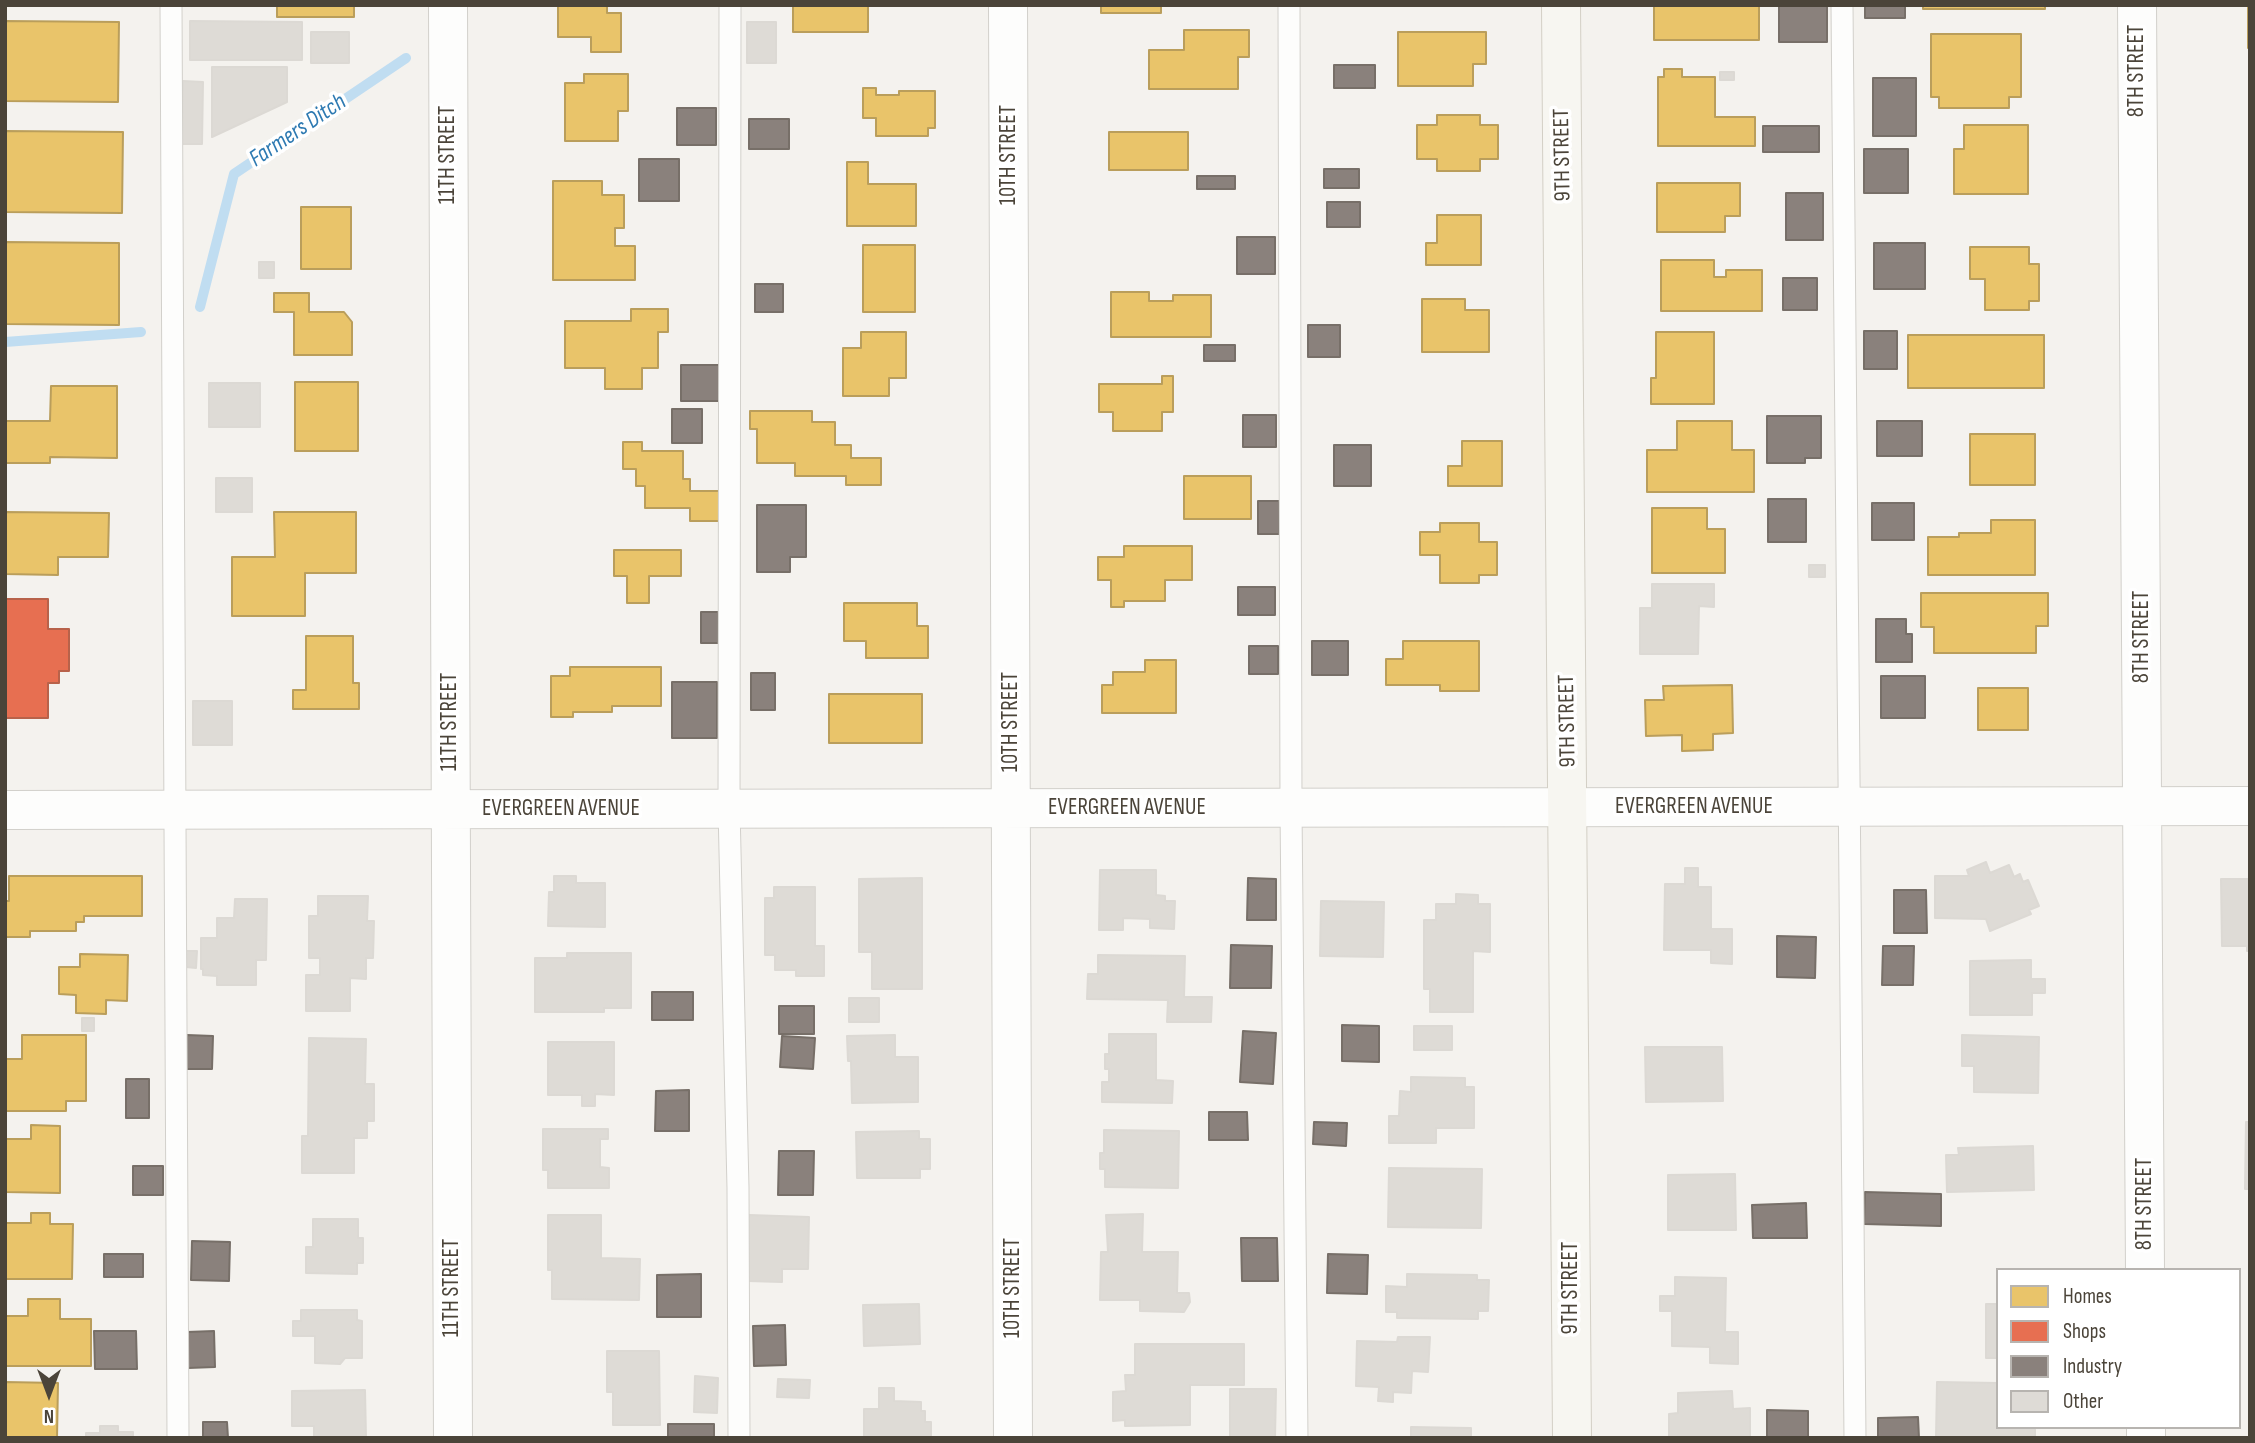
<!DOCTYPE html>
<html>
<head>
<meta charset="utf-8">
<style>
	body { margin:0 }
	#map { position:relative; width:2255px; height:1443px; overflow:hidden; background:#f4f2ee; font-family:"Sofia Sans Condensed",sans-serif }
	canvas { display:block }
	.frame { position:absolute; inset:0; border:7px solid #4b4439; pointer-events:none }
	.legend { position:absolute; left:1996px; top:1268px; width:245px; height:161px; box-sizing:border-box; background:#fff; border:2px solid #b7b4b0; margin:0; padding:9px 12px; list-style:none; font-size:21px; color:#4b4439 }
	.legend li { display:flex; align-items:center; gap:14px; height:35px }
	.legend b { width:35px; border:2px solid #b7b4b0 }
	.north { position:absolute; left:14px; top:1359px; width:70px; height:70px; -webkit-text-stroke:5px #fff; paint-order:stroke; rotate:180deg; font-size:19px; font-weight:700; line-height:28px; text-align:center; color:#4b4439 }
	.north::after { content:''; display:block; margin:auto; width:24px; height:32px; background:#4b4439; clip-path:polygon(50% 0,100% 100%,50% 72%,0 100%) }
</style>
</head>
<body>
<div id="map">
<canvas width="2255" height="1443"></canvas>
<div class="frame"></div>
<ul class="legend">
<li><b style="height:19px;background:#e9c46a"></b>Homes</li>
<li><b style="height:19px;background:#e76f51"></b>Shops</li>
<li><b style="height:19px;background:#8a817c"></b>Industry</li>
<li><b style="height:19px;background:#dedbd6"></b>Other</li>
</ul>
<div class="north">N</div>
</div>
<script>
const context = document.querySelector('canvas').getContext('2d');
context.lineJoin = 'round';
function fill(path, color) {
  context.fillStyle = color;
  context.fill(path, 'evenodd');
}
function stroke(path, color, width, dash) {
  context.strokeStyle = color;
  context.lineWidth = width;
  context.lineCap = dash ? 'butt' : 'round';
  context.setLineDash(dash || []);
  context.stroke(path);
}
function drawText(font, color, halo, rows, align = 'center') {
  context.font = font + ' "Sofia Sans Condensed",sans-serif';
  context.lineWidth = 7;
  context.setLineDash([]);
  context.textBaseline = 'middle';
  context.strokeStyle = halo;
  context.fillStyle = color;
  for (const [text, x, y, turn = 0] of rows) {
    context.save();
    context.translate(x, y);
    context.rotate((+turn || 0) * Math.PI / 180);
    context.textAlign = isNaN(turn) ? turn : align;
    if (halo) context.strokeText(text, 0, 0);
    context.fillText(text, 0, 0);
    context.restore();
  }
}
const homes = new Path2D(`
	M277,5H354V17H277Z
	M558,5H607V13H621V52H591V37H558Z
	M793,5H868V32H793Z
	M1101,5H1161V13H1101Z
	M1654,5H1759V40H1654Z
	M1923,5H2045V9H1923Z
	M2248,5H2250V48H2248Z
	M5,21L119,22L118,102L5,101Z
	M1184,30H1249V57H1238V89H1149V50H1184Z
	M1398,32H1486V64H1473V86H1398Z
	M1931,34H2021V97H2009V108H1939V97H1931Z
	M1664,69H1682V77H1715V117H1755V146H1658V77H1664Z
	M584,74H628V111H618V141H565V83H584Z
	M863,88H876V95H899V91H935V128H928V136H876V118H863Z
	M1437,115H1480V125H1498V159H1480V171H1437V159H1417V125H1437Z
	M1964,125H2028V194H1954V149H1964Z
	M5,131L123,132L122,213L5,212Z
	M1109,132H1188V170H1109Z
	M847,162H868V184H916V226H847Z
	M553,181H602V195H624V228H615V246H635V280H553Z
	M1657,183H1740V216H1725V232H1657Z
	M301,207H351V269H301Z
	M1437,215H1481V265H1426V243H1437Z
	M5,242L119,243V325L5,324Z
	M863,245H915V312H863Z
	M1970,247H2029V264H2039V301H2029V310H1985V279H1970Z
	M1661,260H1714V277H1726V270H1762V311H1661Z
	M1111,292H1149V301H1173V295H1211V337H1111Z
	M274,293H309V312H344L352,322V355H294V312H274Z
	M1422,299H1465V310H1489V352H1422Z
	M631,309H668V332H658V368H642V389H605V368H565V321H631Z
	M861,332H906V378H889V396H843V348H861Z
	M1656,332H1714V404H1651V378H1656Z
	M1908,335H2044V388H1908Z
	M2249,367H2250V490H2249Z
	M1162,376H1173V412H1162V431H1113V412H1099V384H1162Z
	M295,382H358V451H295Z
	M51,386H117V458L50,457V463H5V421H50Z
	M750,411H812V422H835V445H851V458H881V485H846V476H795V463H757V429H750Z
	M1677,421H1732V450H1754V492H1647V450H1677Z
	M1970,434H2035V485H1970Z
	M1462,441H1502V486H1448V466H1462Z
	M623,442H642V451H683V479H690V491H719V521H690V508H645V486H636V469H623Z
	M1184,476H1251V519H1184Z
	M1652,508H1707V529H1725V573H1652Z
	M5,512L109,513L108,557H58V575L5,574Z
	M274,512H356V573H305V616H232V557H275Z
	M1991,520H2035V575H1928V537H1959V533H1991Z
	M1440,523H1479V542H1497V575H1479V583H1440V555H1420V532H1440Z
	M1124,546H1192V580H1165V601H1124V607H1111V580H1098V557H1124Z
	M614,550H681V576H649V603H627V576H614Z
	M1921,593H2048V626H2036V653H1934V627H1921Z
	M844,603H917V626H928V658H866V641H844Z
	M306,636H353V683H359V709H293V690H306Z
	M1403,641H1479V691H1440V685H1386V659H1403Z
	M1145,660H1176V713H1102V685H1113V672H1145Z
	M570,667H661V706H612V712H573V717H551V676H570Z
	M1732,685L1733,733L1713,734V750L1682,751V735L1646,736L1645,700H1664L1663,686Z
	M1978,688H2028V730H1978Z
	M829,694H922V743H829Z
	M9,876H142V916H84V922H76V931H30V937H5V901H9Z
	M80,954L128,955L127,1001L106,1000V1014L76,1013V995L59,994V967H80Z
	M22,1035H86V1101H66V1111H5V1059H22Z
	M31,1125L60,1126V1193L5,1192V1139H31Z
	M31,1213H50V1224H73L72,1279H5V1223H31Z
	M28,1299H60V1319H91V1366H5V1316H28Z
	M5,1382L58,1383L57,1438H5Z`);
fill(homes, '#e9c46a');
stroke(homes, '#ba9e5b', 2);
const shops = new Path2D(`
	M5,599H48V629H69V671H59V683H48V718H5Z`);
fill(shops, '#e76f51');
stroke(shops, '#b8624a', 2);
const industry = new Path2D(`
	M1779,5H1827V42H1779Z
	M1865,5H1905V18H1865Z
	M1334,65H1375V88H1334Z
	M1873,78H1916V136H1873Z
	M677,108H716V145H677Z
	M749,119H789V149H749Z
	M1763,126H1819V152H1763Z
	M1864,149H1908V193H1864Z
	M639,159H679V201H639Z
	M1324,169H1359V188H1324Z
	M1197,176H1235V189H1197Z
	M1786,193H1823V240H1786Z
	M1327,202H1360V227H1327Z
	M1237,237H1275V274H1237Z
	M1874,243H1925V289H1874Z
	M1783,278H1817V310H1783Z
	M755,284H783V312H755Z
	M1308,325H1340V357H1308Z
	M1864,331H1897V369H1864Z
	M1204,345H1235V361H1204Z
	M681,365H719V401H681Z
	M672,409H702V443H672Z
	M1243,415H1276V447H1243Z
	M1767,416H1821V458H1805V463H1767Z
	M1877,421H1922V456H1877Z
	M1334,445H1371V486H1334Z
	M1768,499H1806V542H1768Z
	M1258,501H1279V534H1258Z
	M1872,503H1914V540H1872Z
	M757,505H806V557H790V572H757Z
	M1238,587H1275V615H1238Z
	M701,612H718V643H701Z
	M1876,619H1906V634H1912V662H1876Z
	M1312,641H1348V675H1312Z
	M1249,646H1278V674H1249Z
	M751,673H775V710H751Z
	M1881,676H1925V718H1881Z
	M672,682H717V738H672Z
	M1248,878L1276,879V920H1247Z
	M1894,890H1926L1927,933H1894Z
	M1777,936L1816,937L1815,978L1777,977Z
	M1231,945L1272,946L1271,988H1230Z
	M1883,946H1914L1913,985H1882Z
	M652,992H693V1020H652Z
	M779,1006H814V1034H779Z
	M1342,1025L1379,1026V1062L1342,1061Z
	M1243,1031L1276,1033L1273,1084L1240,1082Z
	M187,1035L213,1036L212,1069H187Z
	M782,1036L815,1038L813,1069L780,1067Z
	M126,1079H149V1118H126Z
	M689,1090V1131H655L656,1091Z
	M1209,1112H1247L1248,1140H1209Z
	M1314,1122L1347,1123L1346,1146L1313,1144Z
	M779,1151H814L813,1195H778Z
	M133,1166H163V1195H133Z
	M1865,1192L1941,1194V1226L1864,1224Z
	M1806,1203L1807,1238H1753L1752,1205Z
	M1241,1238H1277L1278,1281H1242Z
	M192,1241L230,1242L229,1281L191,1280Z
	M104,1254H143V1277H104Z
	M1328,1254L1368,1255L1367,1294L1327,1293Z
	M701,1274V1317H657V1275Z
	M785,1325L786,1365L754,1366L753,1326Z
	M94,1331H136L137,1369H95Z
	M214,1331L215,1367L188,1368L187,1332Z
	M1767,1410L1808,1411V1438H1767Z
	M1918,1417L1919,1438H1878V1418Z
	M203,1422H227L228,1438H203Z
	M668,1424H714V1438H668Z`);
fill(industry, '#8a817c');
stroke(industry, '#776f68', 2);
stroke(new Path2D(`
	M200,307L234,174L406,58
	M5,342L141,332`), '#c0ddf1', 10);
const building = new Path2D(`
	M190,21L302,22V60H190Z
	M747,22H776V63H747Z
	M311,32H349V63H311Z
	M212,67H287V102L212,137Z
	M1720,72H1734V80H1720Z
	M183,81L203,82L202,144H182Z
	M259,262H274V278H259Z
	M209,383H260V427H209Z
	M216,478H252V512H216Z
	M1809,565H1825V577H1809Z
	M1652,584H1714V607L1699,606L1698,654H1640V608H1652Z
	M193,701H232V745H193Z
	M1986,862L1990,873L2009,865L2014,877L2020,874L2023,882L2028,880L2039,906L2029,910L2031,914L1990,931L1986,919L1935,918V876H1969L1967,870Z
	M1685,868H1698V887H1711V929H1732V964L1711,963V950H1664L1665,884H1685Z
	M1100,870H1156V895L1165,896V901H1175L1174,929L1150,928V919L1123,918V930H1099Z
	M554,876H576V883H605V927L548,926L549,892H554Z
	M922,878V989H872V952H859V879Z
	M2221,879H2250V951H2247V946H2222Z
	M774,887H815V946H824V976H796V970H775V955H765V898H774Z
	M1456,894L1478,895V904H1490V952L1473,951V1012H1430V989H1424V920H1436V904H1456Z
	M318,896H368L367,921H374L373,958H366V979L350,978V1011H306V975H320V958H309V916H318Z
	M235,899H267L266,960H256V985H217V976L203,975V969H201V938H217V918H234Z
	M1321,901L1384,902L1383,957L1320,956Z
	M186,951H197L196,968L186,967Z
	M567,953H631V1008H604V1012H535V958H567Z
	M1098,955L1185,956L1184,997H1212L1211,1022H1167L1168,1000L1087,999L1088,974H1098Z
	M2031,960V979H2045V993H2032V1015H1970V961Z
	M849,998H879V1022H849Z
	M82,1018H94V1031H82Z
	M1414,1026H1452V1050H1414Z
	M1109,1034H1156V1080L1173,1081L1172,1103L1102,1102V1082H1109V1069H1105V1054H1109Z
	M895,1035V1057H918V1102L852,1103L851,1061H848L847,1036Z
	M1962,1035L2039,1037L2038,1093L1974,1092V1066H1962Z
	M309,1038L366,1039L365,1084H374V1121H367V1138H354V1173H302V1136H308Z
	M548,1042H614V1095L595,1094V1106H582V1095H548Z
	M1645,1047H1722L1723,1101L1646,1102Z
	M1411,1077L1465,1078V1087H1474V1128H1436V1143H1389V1116H1399L1400,1091L1411,1092Z
	M2246,1122H2250V1189H2245Z
	M543,1129H608V1139H600V1167L609,1168V1188H548V1170H543Z
	M1104,1130L1179,1131L1178,1188L1105,1187V1169H1100V1153H1104Z
	M919,1131V1139H930V1169H920V1178H857L856,1132Z
	M2033,1146L2034,1190L1947,1192L1946,1155H1959L1958,1148Z
	M1389,1168L1482,1169L1481,1228L1388,1227Z
	M1735,1174L1736,1230H1668V1175Z
	M1143,1214L1142,1252H1178L1177,1293H1189L1190,1302L1184,1312L1140,1311V1300H1100L1101,1252H1108L1106,1215Z
	M548,1215H601V1258L640,1259L639,1300L552,1299V1270H548Z
	M749,1215L809,1217L808,1269H782V1282L748,1281Z
	M313,1219H358V1238H363V1263H357V1274L306,1273V1247H313Z
	M1407,1274L1477,1275V1280H1489L1488,1311H1478V1319L1397,1318V1312H1386V1286L1407,1287Z
	M1675,1277L1726,1278L1725,1332H1738V1364L1710,1363V1347L1672,1346V1311H1660V1296H1675Z
	M1998,1292V1358H1986V1304H1998Z
	M919,1304L920,1344L864,1346L863,1305Z
	M301,1310H357V1320L362,1321V1358H345L340,1364L315,1363V1336H293V1321H301Z
	M1398,1337H1430L1428,1372L1412,1371L1411,1393L1393,1392V1402L1378,1401L1379,1387L1356,1386L1357,1341L1397,1342Z
	M1135,1344H1244V1385H1190V1425L1125,1426V1420L1113,1421V1392L1126,1391L1125,1375H1135Z
	M607,1351H659L660,1425H613V1392H607Z
	M695,1376L718,1378L717,1413L694,1412Z
	M778,1379L810,1380L809,1398L777,1397Z
	M1937,1382L1998,1383V1427H2035V1438L1936,1437Z
	M879,1388H894V1401L921,1402V1411H925V1422H931V1438H864V1409H879Z
	M1230,1389H1276L1275,1438H1230Z
	M365,1390L366,1438H314V1426H292V1391Z
	M1732,1391L1733,1409L1750,1408V1438H1669V1414L1678,1413V1393Z
	M100,1426H118V1432H133V1438H86V1433H100Z
	M1411,1427L1471,1428V1438H1411Z`);
fill(building, '#dedbd6');
stroke(building, '#dcd9d4', 2);
const lane = new Path2D(`
	M171,5L178,1438
	M730,5L729,809L738,1188L739,1438
	M1289,5L1291,808L1297,1438
	M1842,5L1855,1438`);
const street = new Path2D(`
	M448,5L453,1438
	M1008,5L1013,1438
	M2137,5L2145,1270
	M5,810L2250,806
	M2146,1427V1438`);
const secondary = new Path2D(`
	M1561,5L1572,1438`);
stroke(lane, '#d2d0cb', 23);
stroke(street, '#d2d0cb', 40);
stroke(secondary, '#d3cfc5', 40);
stroke(lane, '#fdfdfc', 21);
stroke(street, '#fdfdfc', 38);
stroke(secondary, '#f7f6f1', 38);
drawText('23px', '#4b4439', '#fff', [
	["8TH STREET",2137,71,-90],
	["11TH STREET",448,155,-90],
	["10TH STREET",1009,155,-90],
	["9TH STREET",1563,155,-91],
	["8TH STREET",2142,637,-90],
	["9TH STREET",1568,721,-91],
	["11TH STREET",450,722,-90],
	["10TH STREET",1011,722,-90],
	["EVERGREEN AVENUE",1694,807],
	["EVERGREEN AVENUE",1127,808],
	["EVERGREEN AVENUE",561,809],
	["8TH STREET",2145,1204,-90],
	["11TH STREET",452,1288,-90],
	["10TH STREET",1013,1288,-90],
	["9TH STREET",1571,1288,-90]
]);
drawText('italic 24px', '#2e7ab2', '#fff', [
	["Farmers Ditch",298,131,-34]
]);
</script>
</body>
</html>
